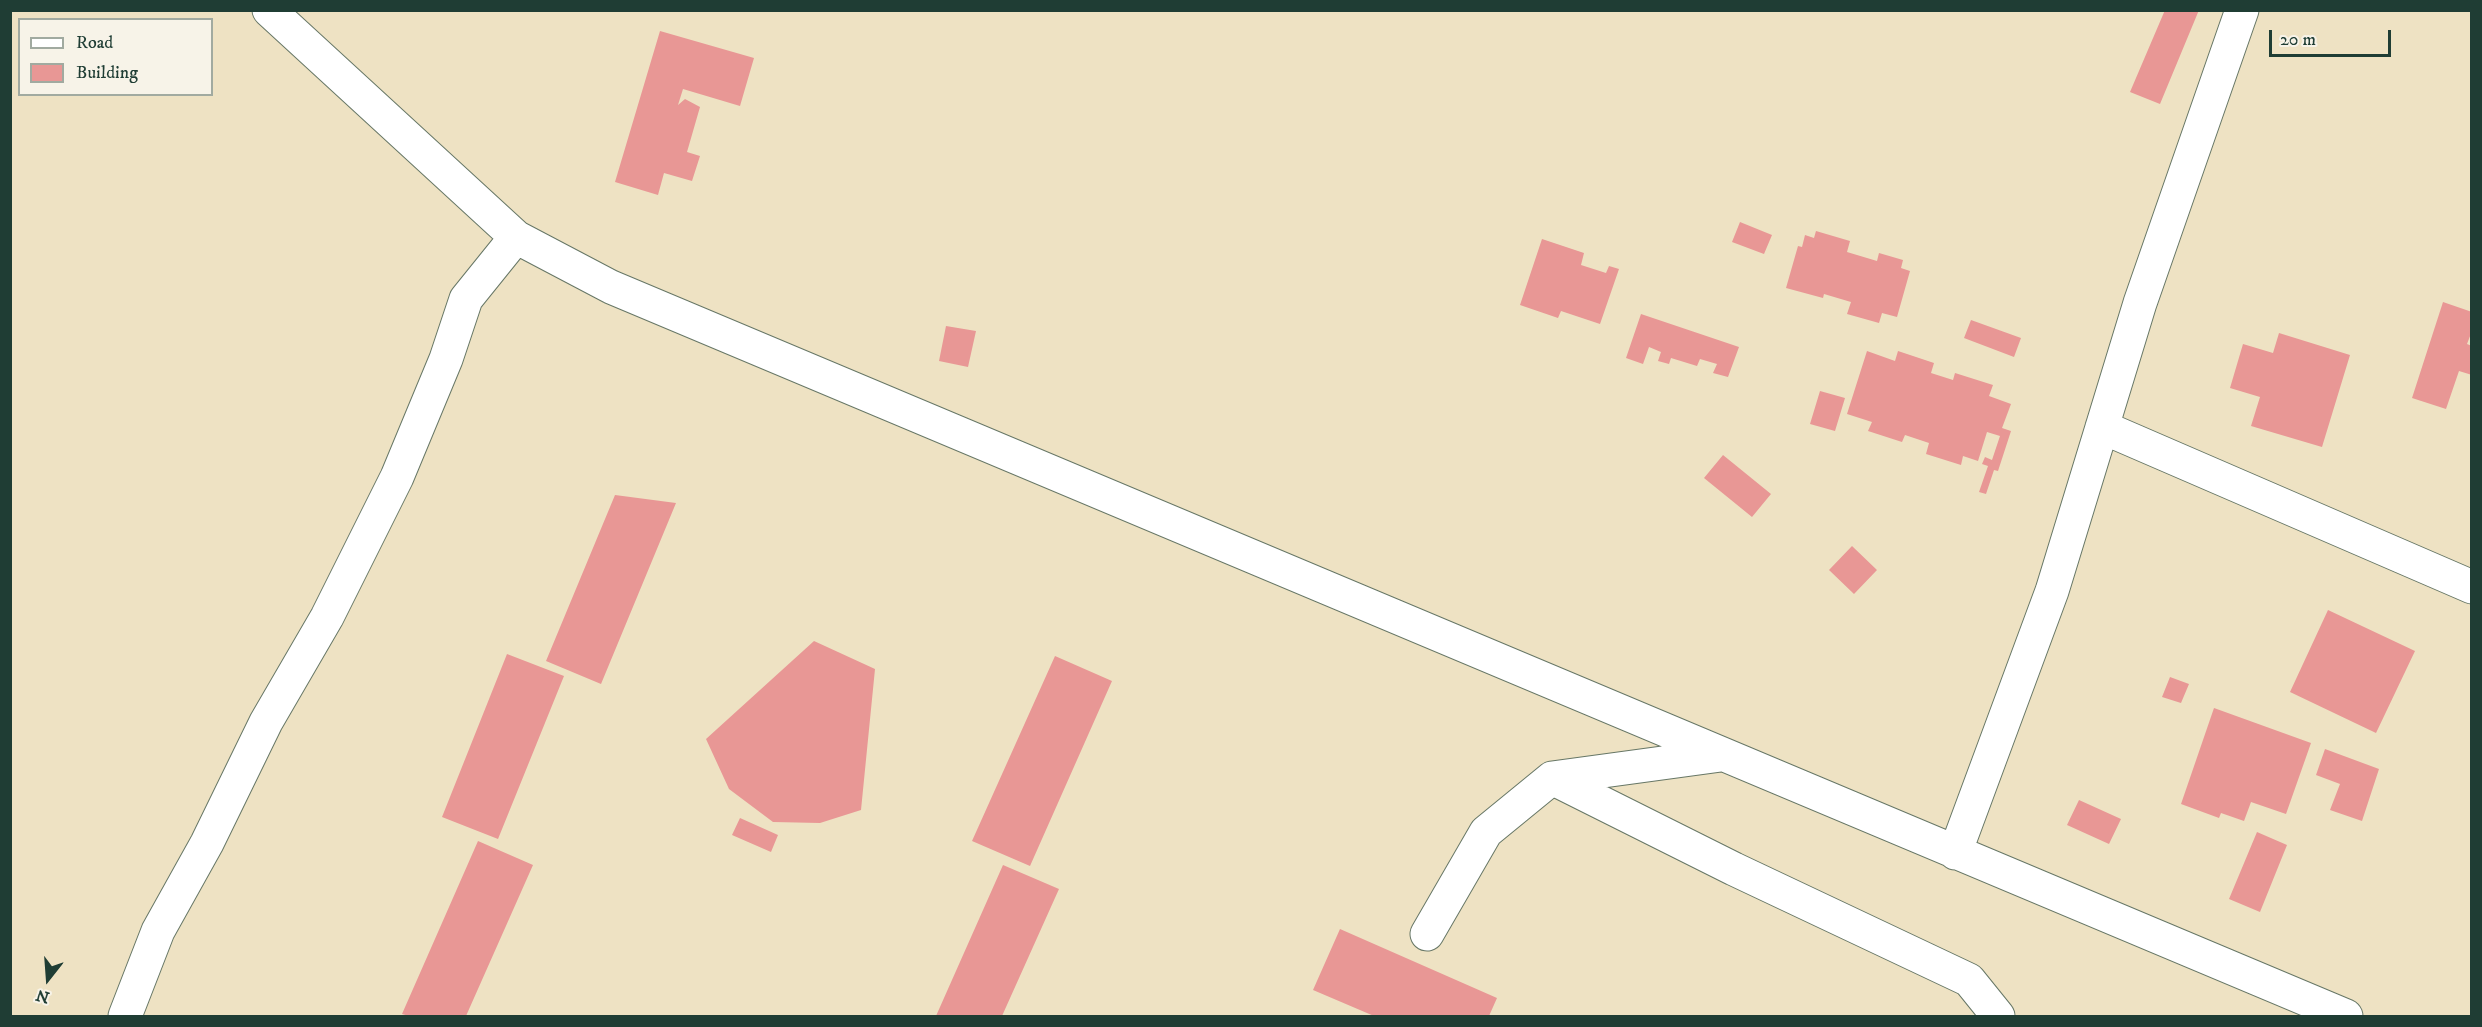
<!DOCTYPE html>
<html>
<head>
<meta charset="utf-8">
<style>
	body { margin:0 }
	#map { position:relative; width:2482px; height:1027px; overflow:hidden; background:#eee2c3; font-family:"IM FELL DW Pica",serif }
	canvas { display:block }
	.frame { position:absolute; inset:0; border:12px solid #1f3d34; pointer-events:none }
	.legend { position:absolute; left:18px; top:18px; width:195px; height:78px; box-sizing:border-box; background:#f7f3e8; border:2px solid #a1aaa0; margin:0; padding:8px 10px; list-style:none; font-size:18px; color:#1f3d34 }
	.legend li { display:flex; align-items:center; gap:12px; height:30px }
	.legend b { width:30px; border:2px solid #a1aaa0 }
	.north { position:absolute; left:18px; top:949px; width:60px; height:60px; -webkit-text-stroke:4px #f7f3e8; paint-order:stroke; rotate:197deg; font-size:16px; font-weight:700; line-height:24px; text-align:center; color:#1f3d34 }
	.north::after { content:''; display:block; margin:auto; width:21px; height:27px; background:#1f3d34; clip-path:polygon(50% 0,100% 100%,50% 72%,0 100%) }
	.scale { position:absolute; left:2269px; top:30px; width:122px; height:27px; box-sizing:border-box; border:3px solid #1f3d34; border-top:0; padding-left:8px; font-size:18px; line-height:21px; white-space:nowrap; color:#1f3d34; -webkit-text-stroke:4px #f7f3e8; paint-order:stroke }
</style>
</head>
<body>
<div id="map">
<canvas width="2482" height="1027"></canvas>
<div class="frame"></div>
<ul class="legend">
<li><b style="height:8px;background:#fff"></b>Road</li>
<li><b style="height:16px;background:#e89795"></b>Building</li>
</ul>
<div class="north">N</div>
<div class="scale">20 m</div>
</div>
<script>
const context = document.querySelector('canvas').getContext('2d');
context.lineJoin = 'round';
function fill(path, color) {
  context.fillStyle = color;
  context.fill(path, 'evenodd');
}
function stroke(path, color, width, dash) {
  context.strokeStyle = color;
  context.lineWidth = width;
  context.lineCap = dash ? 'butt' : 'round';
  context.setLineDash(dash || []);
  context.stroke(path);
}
fill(new Path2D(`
	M2165,10H2199L2160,104L2130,92Z
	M660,31L754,58L740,106L683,89L678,105L685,99L700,107L687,152L700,156L692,181L664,173L658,195L615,182Z
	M1740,222L1772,235L1764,254L1732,242Z
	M1816,231L1850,241L1847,252L1877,261L1879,253L1903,260L1901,268L1910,271L1897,317L1882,313L1879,323L1847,314L1851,302L1824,294L1823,298L1786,288L1798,246L1802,247L1805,235L1814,238Z
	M1542,239L1584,253L1581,265L1606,273L1609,266L1619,269L1600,324L1561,311L1558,318L1520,305Z
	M2443,302L2472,312V331L2467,344L2472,346V375L2459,371L2446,409L2412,398Z
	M1641,314L1739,347L1728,377L1713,373L1717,364L1700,359L1697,366L1671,358L1669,364L1658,361L1661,352L1649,347L1643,364L1626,358Z
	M1971,320L2021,338L2014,357L1964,338Z
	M946,326L976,331L968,367L939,361Z
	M2279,333L2350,355L2322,447L2251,426L2260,397L2230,388L2243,344L2273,353Z
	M1867,351L1895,361L1898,351L1934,363L1931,373L1953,380L1955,373L1993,385L1989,396L2011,404L2002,428L2011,431L1998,471L1994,470L1986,494L1979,492L1988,466L1982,464L1985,457L1992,460L2000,436L1987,432L1978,461L1963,456L1961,465L1926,454L1929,443L1905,435L1902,442L1868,431L1872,422L1847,414Z
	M1820,391L1845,398L1835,431L1810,424Z
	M1723,455L1771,494L1752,517L1704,478Z
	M615,495L676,503L601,684L546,661Z
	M1852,546L1877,570L1854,594L1829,570Z
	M2328,610L2415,651L2376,733L2290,692Z
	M814,641L875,669L861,810L820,823L773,822L729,789L706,739Z
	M507,654L564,676L498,839L442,817Z
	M1055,656L1112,681L1030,866L972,841Z
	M2170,677L2189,684L2181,703L2162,697Z
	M2214,708L2311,743L2286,814L2251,802L2244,821L2221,813L2219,818L2181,804Z
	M2325,749L2379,769L2362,821L2330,810L2340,784L2316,775Z
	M2079,800L2121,819L2109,844L2067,825Z
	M740,818L778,835L771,852L732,835Z
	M2257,832L2287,845L2260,912L2229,899Z
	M478,841L533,865L466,1016H409L402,1014Z
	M1003,865L1059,889L1002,1016H936Z
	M1340,929L1497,998L1489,1016H1374L1313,990Z`), '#e89795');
const minor = new Path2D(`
	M269,10L516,237L611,287L2346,1016
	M2102,427L2472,587
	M1552,778L1734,869L1969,980L1998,1016
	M1955,853L2052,591L2140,303L2242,10
	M1427,934L1486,832L1552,778L1721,755
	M125,1016L158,931L207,843L266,722L327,617L397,477L446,359L466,299L516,237`);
stroke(minor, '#677766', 35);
stroke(minor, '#fff', 33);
</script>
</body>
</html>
